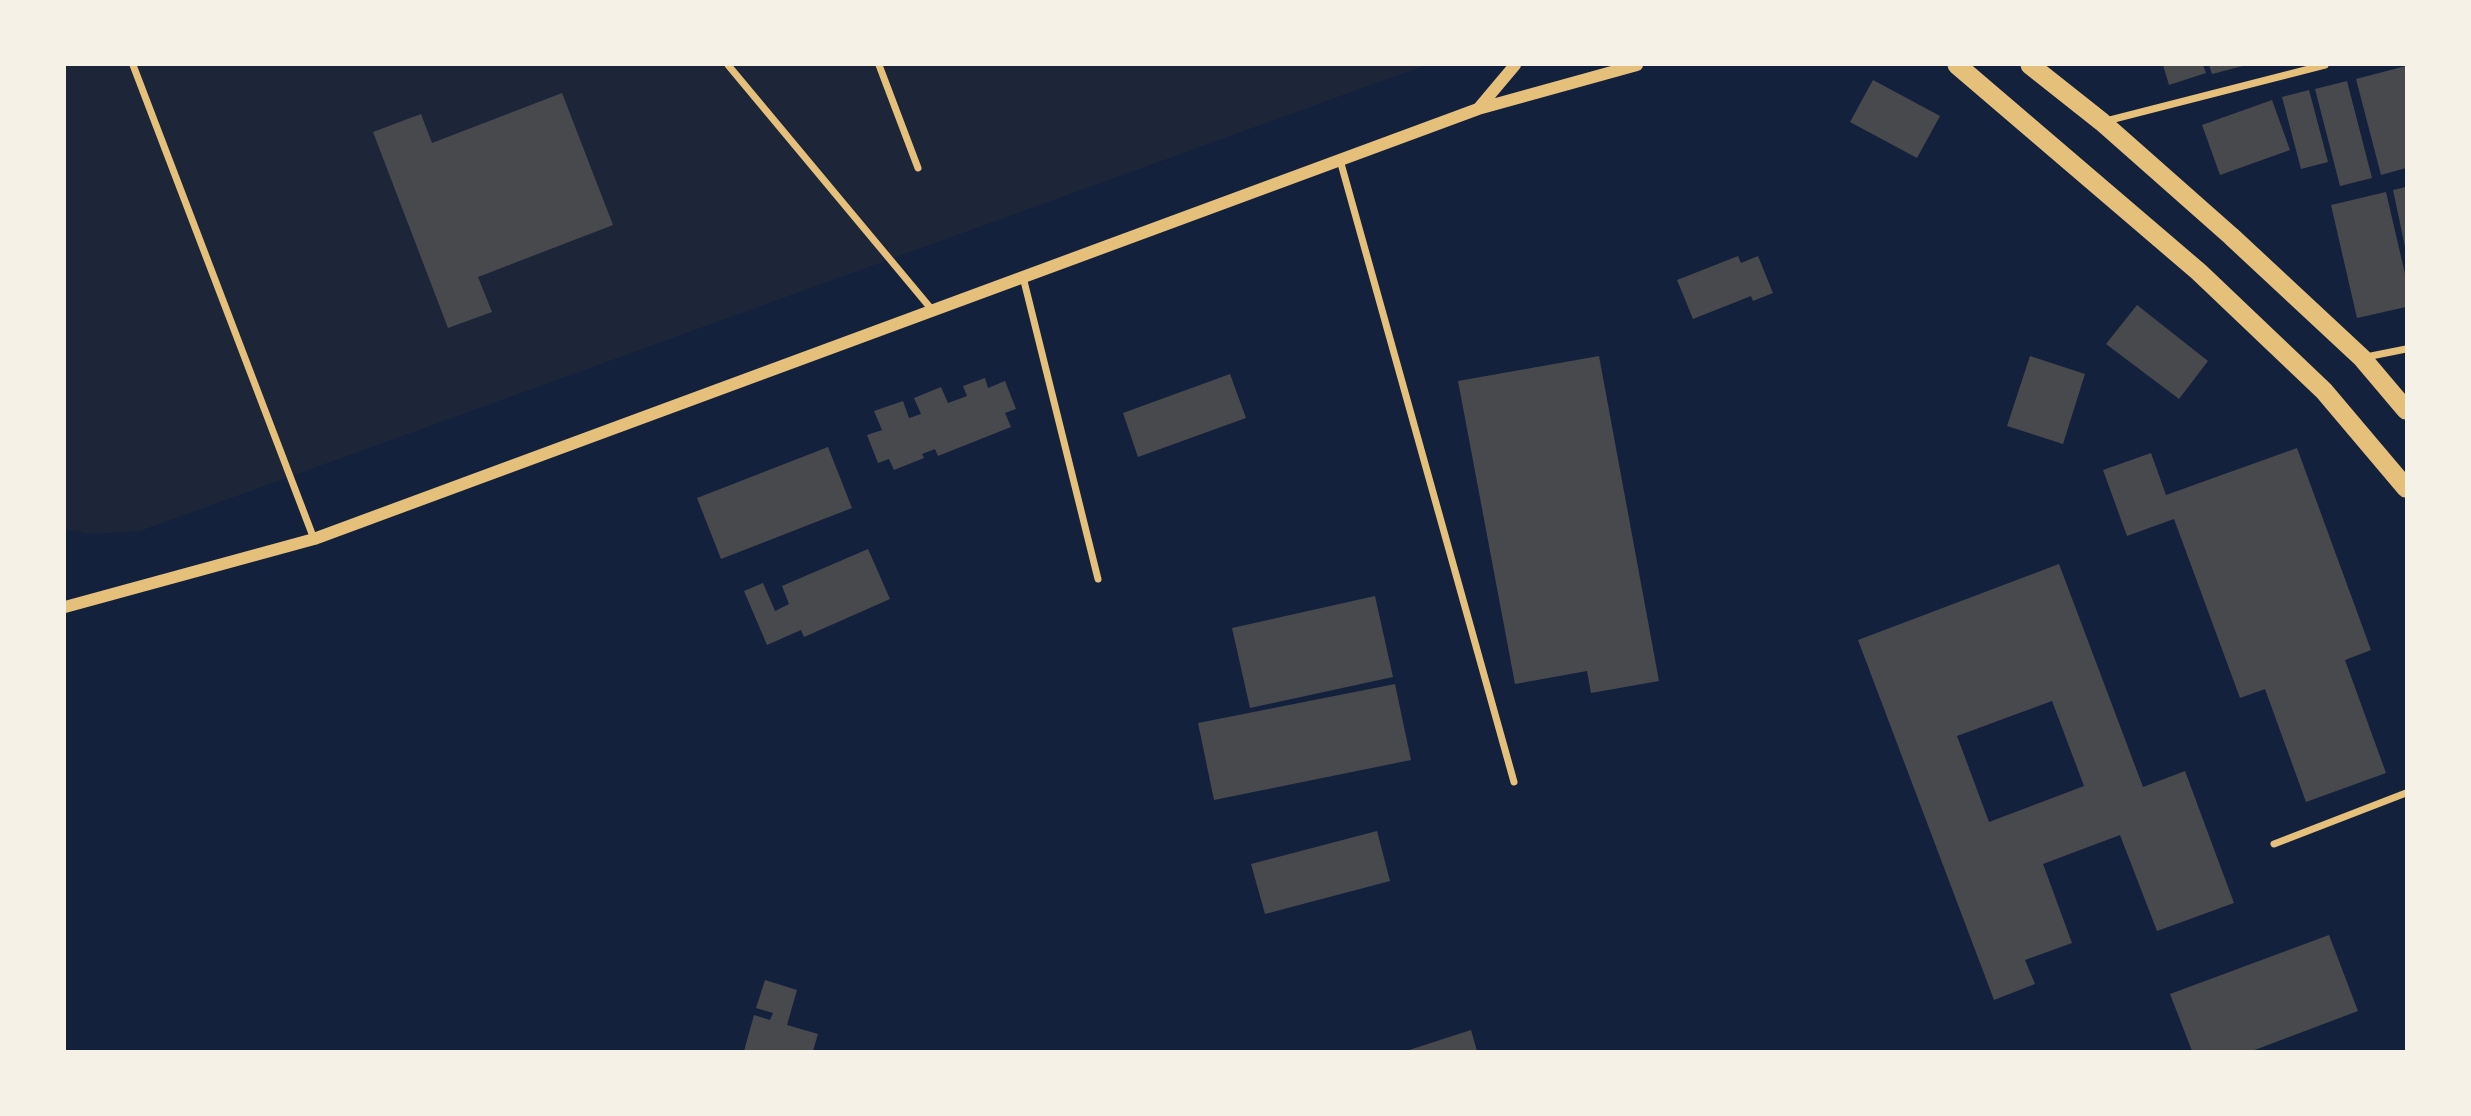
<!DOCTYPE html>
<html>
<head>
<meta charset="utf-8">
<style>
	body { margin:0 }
	#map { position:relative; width:2471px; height:1116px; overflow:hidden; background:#14213d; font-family:Quicksand,sans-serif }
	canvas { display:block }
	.frame { position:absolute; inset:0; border:66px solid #f6f1e7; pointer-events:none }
</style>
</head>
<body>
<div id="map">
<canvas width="2471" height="1116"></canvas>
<div class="frame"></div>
</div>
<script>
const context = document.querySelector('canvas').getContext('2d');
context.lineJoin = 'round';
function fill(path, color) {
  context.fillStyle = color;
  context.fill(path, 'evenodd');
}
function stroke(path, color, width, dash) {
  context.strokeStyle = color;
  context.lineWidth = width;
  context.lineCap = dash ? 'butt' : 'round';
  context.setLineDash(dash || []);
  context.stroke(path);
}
fill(new Path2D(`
	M65,65H1426L140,531L89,534L65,529Z`), '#1d2539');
fill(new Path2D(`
	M2163,65H2203L2206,73L2169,85Z
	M2209,65H2243V66L2212,74Z
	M2406,66V168L2381,175L2356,79Z
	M1873,80L1940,116L1917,158L1850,122Z
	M2347,81L2372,178L2340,186L2315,89Z
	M2309,90L2328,162L2301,169L2282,97Z
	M562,93L613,225L478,277L492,312L448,328L373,132L421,114L432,143Z
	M2272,100L2290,150L2220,175L2202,125Z
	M2406,187V247H2405L2393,190Z
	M2386,192L2406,278V307L2357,318L2331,205Z
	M1738,256L1741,263L1758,256L1773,293L1753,301L1751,296L1693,319L1677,280Z
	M2137,305L2208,361L2179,399L2106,344Z
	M1599,356L1659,681L1591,693L1587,671L1515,684L1458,381Z
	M2030,356L2085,374L2063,444L2007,426Z
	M1230,374L1246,418L1138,457L1123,413Z
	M985,378L988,388L1005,381L1016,409L1005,413L1011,427L938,456L935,449L922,454L924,458L894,470L889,459L878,463L867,435L882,430L874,411L903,401L909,418L921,414L914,398L941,387L948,403L967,396L963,386Z
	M828,447L852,508L721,559L697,498Z
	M2297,448L2371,650L2345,660L2386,773L2306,802L2265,689L2240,698L2174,519L2127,536L2103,470L2151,453L2166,495Z
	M868,549L890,599L804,637L801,630L767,645L744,591L763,583L775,611L789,604L782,586Z
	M2059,564L2143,787L2185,771L2234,903L2157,931L2120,835L2043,864L2072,943L2025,960L2035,984L1994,1000L1858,640ZM2052,701L2084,786L1989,822L1957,736Z
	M1375,596L1393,677L1250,708L1232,628Z
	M1395,684L1411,760L1214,800L1198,723Z
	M1377,831L1390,881L1265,914L1251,864Z
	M2329,935L2358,1011L2252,1051H2192L2170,994Z
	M765,980L797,990L787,1025L818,1034L813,1051H744L754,1015L770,1020L773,1013L756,1008Z
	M1471,1030L1477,1051H1406Z`), '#48494c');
stroke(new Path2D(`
	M133,65L314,539
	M728,65L933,311
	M879,65L918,168
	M2106,121L2325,65
	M1340,160L1514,782
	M1023,277L1098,579
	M2366,357L2406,349
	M2274,844L2406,793`), '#e5c07b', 7);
stroke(new Path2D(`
	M1478,109L1515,65
	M65,607L314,539L1478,109L1637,65`), '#e5c07b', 12);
stroke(new Path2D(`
	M1957,65L2199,272L2324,391L2406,488
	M2030,65L2102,122L2231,236L2362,358L2406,410`), '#e5c07b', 19);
</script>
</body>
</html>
